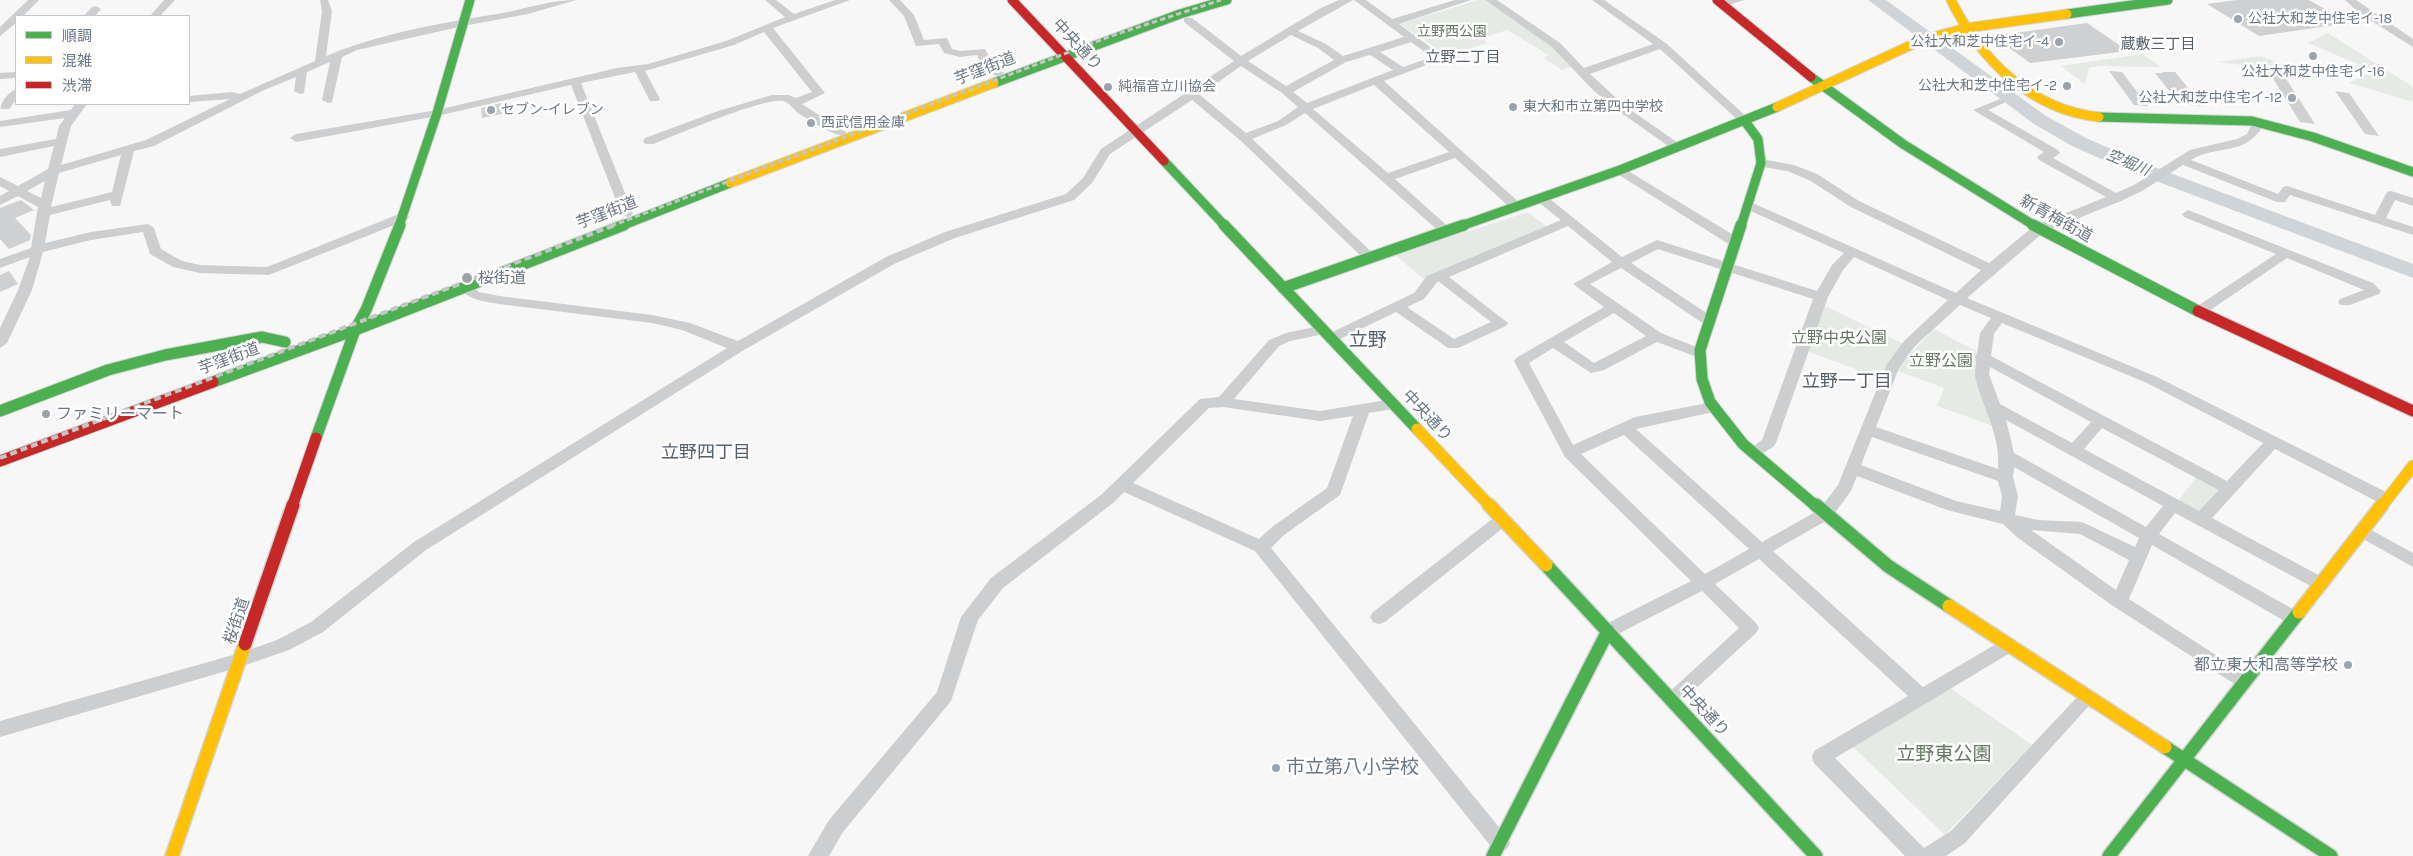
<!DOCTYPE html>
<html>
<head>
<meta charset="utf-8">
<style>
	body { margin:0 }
	#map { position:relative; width:2413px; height:856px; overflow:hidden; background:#f7f7f7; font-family:Karla,"Noto Sans JP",sans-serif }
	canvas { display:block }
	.legend { position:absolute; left:15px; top:15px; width:175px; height:90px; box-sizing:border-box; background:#fff; border:1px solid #c3c8ce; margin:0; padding:6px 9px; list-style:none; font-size:15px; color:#697685 }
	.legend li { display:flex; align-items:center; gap:10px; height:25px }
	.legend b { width:25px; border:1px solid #c3c8ce }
</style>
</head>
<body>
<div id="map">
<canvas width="2413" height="856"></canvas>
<ul class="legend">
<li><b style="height:6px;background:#4caf50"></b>順調</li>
<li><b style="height:6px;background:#ffc107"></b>混雑</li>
<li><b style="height:6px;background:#c62828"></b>渋滞</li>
</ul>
</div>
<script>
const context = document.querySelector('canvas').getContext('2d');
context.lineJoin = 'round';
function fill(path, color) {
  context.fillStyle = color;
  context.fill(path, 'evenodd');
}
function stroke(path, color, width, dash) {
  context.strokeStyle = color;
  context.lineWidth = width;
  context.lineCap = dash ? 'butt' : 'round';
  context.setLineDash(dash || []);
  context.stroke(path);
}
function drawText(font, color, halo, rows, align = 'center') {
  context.font = font + ' Karla,"Noto Sans JP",sans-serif';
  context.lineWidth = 5;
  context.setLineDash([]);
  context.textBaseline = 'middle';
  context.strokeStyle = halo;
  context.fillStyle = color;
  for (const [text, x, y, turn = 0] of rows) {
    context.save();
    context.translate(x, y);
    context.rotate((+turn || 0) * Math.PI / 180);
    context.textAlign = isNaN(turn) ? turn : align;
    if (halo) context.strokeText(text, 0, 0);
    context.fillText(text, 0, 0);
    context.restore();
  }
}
fill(new Path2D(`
	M1478,0H1484L1552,45L1573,66L1562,70L1544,58L1549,55L1507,30L1483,38L1487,43L1448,56L1400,24Z
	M2328,33L2410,85L2413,88V102L2349,83L2372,70L2308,43Z
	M2142,54L2161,67L2100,66L2089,68L2085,84L2061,66Z
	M2261,56L2300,72L2218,62Z
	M1528,212L1546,226L1429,276L1425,280L1395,255Z
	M1823,305L1904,344L1882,379L1807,351Z
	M1934,329L1978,352L1974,373L1996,427L1937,406L1944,388L1895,370Z
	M2199,474L2226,488L2202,516L2177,502Z
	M1949,687L2032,745L1945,835L1852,746Z`), '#e6eae5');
fill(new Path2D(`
	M1868,0H1886L2046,116L2086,138L2138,161L2413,264V278L2124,169L2072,146L2034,124Z`), '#ced4d8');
fill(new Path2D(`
	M2237,0H2309L2349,23L2259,36L2207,4Z
	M2087,23L2128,51L2030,63L1993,36Z
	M2109,71L2122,72L2148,106L2134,105Z
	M2162,72H2175L2203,106L2179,103L2155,73H2163Z
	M2269,72L2283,74L2315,124L2300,122Z
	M2335,91L2349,93L2379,136L2365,134Z
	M501,103L502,114L482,118L481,108Z
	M21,200L34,210L15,218L31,235L30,240L9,249L0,239V208Z
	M9,271L18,284L0,292V275Z`), '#ced0d1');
const fastFar2 = new Path2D(`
	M2067,14L2168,0
	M1811,77L1903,144L2035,226
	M994,83L1180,14L1227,0
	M2099,117L2252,121L2313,137L2413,172
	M1164,161L1225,226
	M399,226L437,113L470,0
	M621,226L730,183
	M1461,226L1620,170L1777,107
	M1741,226L1761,163L1758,139L1744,120`);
const fastFar1 = new Path2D(`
	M1224,225L1417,429
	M1741,225L1700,350L1702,379L1710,402L1743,444L1817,507
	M2033,225L2198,311
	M1283,288L1464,225
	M213,382L355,330L624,225
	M0,411L108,370L165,355L262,337L285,342
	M316,438L355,330L366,310L400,225`);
const fast = new Path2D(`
	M1816,505L1888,566L1949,606
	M1546,565L1816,856
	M2165,747L2331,856
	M1493,856L1608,631
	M2109,856L2299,612`);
const slowFar2 = new Path2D(`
	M1951,0C1980,59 2031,110 2099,117
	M1777,107L1922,40L1966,28L2067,14
	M730,183L994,83`);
const slowFar1 = new Path2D(`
	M1417,429L1491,507
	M2381,507L2413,466`);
const slow = new Path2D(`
	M1489,505L1546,565
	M1949,606L2165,747
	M2299,612L2382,505
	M172,856L245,644`);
const jamFar2 = new Path2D(`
	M1012,0L1164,161
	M1717,0L1811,77`);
const jamFar1 = new Path2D(`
	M2198,311L2413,411
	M0,461L213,382
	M292,507L316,438`);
const jam = new Path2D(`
	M245,644L293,505`);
stroke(fastFar2, '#d3d4d5', 11);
stroke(fastFar1, '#d3d4d5', 13);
stroke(fast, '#d3d4d5', 16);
stroke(slowFar2, '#d3d4d5', 11);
stroke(slowFar1, '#d3d4d5', 13);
stroke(slow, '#d3d4d5', 16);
stroke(jamFar2, '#d3d4d5', 11);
stroke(jamFar1, '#d3d4d5', 13);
stroke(jam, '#d3d4d5', 16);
fill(new Path2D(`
	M28,0H39L23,16H16V23L0,36V27Z
	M164,0H175L160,16H150Z
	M320,0H328L332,11L326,56C382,32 449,22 508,12C531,7 553,0 576,0L528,14L463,26L357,50L342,57L332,102L328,103L322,100L330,62L307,72L304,93L300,94L294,91L296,77L262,91L154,146L134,151L120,206H112L110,200L50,215L45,243L91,232L148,224L154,228L161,249L182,261L200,265L267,267L399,214H407L409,217L407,220L269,275L200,273L173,267L150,254L143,232L91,240L43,252L32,290L7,343L0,348V328L18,290L30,257L0,268V259L31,248L38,207L18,196L0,205V196L9,191L0,186V177L18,186L48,169L54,146L0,157V149L56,139L59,126L65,118L0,127V121L71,110L75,104H87L71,126L61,165L146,140L230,99L189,102V96L232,92L240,94L315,61L322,11ZM121,155L112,192L51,207L59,173ZM45,181L41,198L27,191Z
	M765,0H776L794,14L835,0H850L773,28L825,93L802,104L847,133L845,135C836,138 807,119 798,113C793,109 789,102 783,101C765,97 676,135 653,144H645L643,141L645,138L718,111L772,95H789L796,98L812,92L764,32L734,45L645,71L660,99L658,101H650L635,72L581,83L633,213L631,216L627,217L621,213L571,85L437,116L296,142L290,138L296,134L437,110L617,68L648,64L726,41L785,17Z
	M889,0H900L914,15L924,40L947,38L952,49L960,51L985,49L993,64L1004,73L998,76C986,73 982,65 977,55L960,57L944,53L939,44L916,46L904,16Z
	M1339,0H1353L1298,31L1326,44L1343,56L1404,37L1354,0H1366L1392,19L1455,0H1471L1399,24L1445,58L1384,81L1521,204L1523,207L1521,210H1513L1455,158L1395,179L1453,231L1452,234H1442L1305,113L1286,125L1252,139L1377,257L1370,261L1365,260L1240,140L1192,100L1110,154L1092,183L1074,200L955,238L896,263L744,350L426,550L323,632L289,650L240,667L0,737V721L240,653L277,640L311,622L414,542L727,348L682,330L652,323L499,304C483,301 468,300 457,286L459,283H469L479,292L499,296L652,315L690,323L738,341L886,257L945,232L1066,194L1083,178L1101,149L1234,61L1184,22V18H1192L1241,56L1319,9ZM1291,35L1318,48L1334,60L1286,86L1248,61ZM1411,42L1432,57L1403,67L1380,52ZM1370,55L1393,70L1307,103L1293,92L1346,62ZM1241,66L1282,93L1298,107L1278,121L1246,133L1200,95ZM1374,85L1449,152L1388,173L1313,109Z
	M1485,0H1497L1560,43L1584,68L1653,44L1592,0H1604L1667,44L1750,120L1744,123L1740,122L1660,49L1590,74L1625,106L1684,147L1678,151L1674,150L1617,110L1593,90L1552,47Z
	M1726,0H1744L1722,7L1717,4Z
	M2345,0H2356L2413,39V47L2359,13Z
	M96,6L101,9L95,16H84L92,7Z
	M16,72V78L0,79V73Z
	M16,90V100L9,109H1C0,103 9,91 16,90Z
	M2000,99L2006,102L1988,110L2058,150L2060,153L2053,158L2116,193L2134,185L2190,150L2237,139L2247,134L2251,126L2246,121L2252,118L2256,119L2263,126C2244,157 2217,144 2191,160L2278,194L2283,187L2287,186L2375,215L2387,192L2391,191L2413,198V206L2395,200L2386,218L2413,227V235L2290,195L2285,202H2277L2183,165L2142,191L2121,201L2044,232L1967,298L2157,377L2392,495L2394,499L2392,503L2386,505L2380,503L2275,449L2212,518L2326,579L2328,584L2326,589L2320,591L2175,513L2159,534L2300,613L2303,618L2300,623L2294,625L2288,623L2152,545L2129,599L2250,677L2253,682L2250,687L2244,690L2113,606L2018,538L2003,524L1947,510L1857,476L1851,491L1831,518L1773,551L1923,687L2003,640L2009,638L2015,640L2018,645L2015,650L1835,758L1924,848L1951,831L2081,693L2087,690L2093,693L2096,698L1965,843L1946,856H1905L1814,763L1812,757L1814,751L1908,696L1759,559L1715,584L1756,623L1759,628L1756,633L1678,705L1672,708L1666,705L1663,700L1666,695L1739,628L1702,591L1614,636L1608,638L1602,636L1599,631L1602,626L1691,581L1565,457L1514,361L1516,358L1604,307L1573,284L1612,262L1568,226L1449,277L1508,323L1506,326L1458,348H1448L1396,312L1336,341L1331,343L1324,338L1326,335L1414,293L1427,276L1561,220L1537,201L1535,198L1541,194L1545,195L1622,257L1657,240L1817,291L1832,265L1844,253L1744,208L1742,205L1748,201L1956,293L1981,270L1851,207L1809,180L1787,171L1757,166L1755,163L1761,159L1794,165L1817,174L1859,201L1989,263L2034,226L2106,197L2039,160L2037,157L2044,152L1973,110ZM1658,249L1813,299L1762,440L1745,453L1748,457L1753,459L1773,447L1776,443L1828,297L1843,270L1854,257L1948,300L1905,340L1887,364L1838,485L1819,510L1762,542L1636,429L1718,411L1720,407L1718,403L1713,402L1635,417L1573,445L1529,363L1553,348L1591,373L1604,370L1657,342L1694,356H1704L1706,353L1704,350L1661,333L1590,284L1621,268L1704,324H1714L1716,321L1714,318L1631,263ZM1438,281L1491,322L1454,339L1407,307L1424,299ZM1960,305L1991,318L1980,333L1977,354L1975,357C1978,363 1974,369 1975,376C1982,407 2001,435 1998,469L1876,427L1899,368L1915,346ZM1614,313L1646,336L1594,363L1564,342ZM2002,323L2147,383L2263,443L2227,481L1991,356L1994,334ZM1990,367L2091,422L2072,443L2000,404L1989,374ZM2006,420L2163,506L2146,527L2014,453ZM2102,428L2219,490L2199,511L2084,449ZM1624,435L1749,549L1705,574L1581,454ZM1872,437L1998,481L2002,496L2000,511L1956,501L1861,465ZM2014,467L2139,538L2135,547L2082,522L2038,520L2015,515L2018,496L2013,477ZM2031,530L2080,534L2129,560L2116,590Z
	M1620,166L1740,239L1741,242L1740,245H1730L1616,173L1614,170L1616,167Z
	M2188,210L2373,283L2381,291L2379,294L2350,305H2340L2338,302L2340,299L2364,290L2287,258L2203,315H2193L2191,312L2193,309L2276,254L2184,217L2182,214Z
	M1324,325L1331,330L1329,333L1290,341L1279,346L1234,399L1320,411L1393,399L1398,400L1400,404L1398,408L1369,413L1340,495L1284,535L1271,548L1507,837L1510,843L1507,849L1500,852L1493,849L1255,551L1124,492L1113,503L1003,588L978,620L951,701L843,832L829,856H808L829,820L937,692L961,617L991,578L1101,495L1200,399L1219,397L1269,340L1286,333ZM1223,407L1320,421L1353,416L1327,488L1272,527L1259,539L1133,483L1209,408Z
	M1502,514L1508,516L1510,520L1508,524L1385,622L1379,624L1373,622L1370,617L1373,612L1496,516Z
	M2362,525L2413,553V567L2356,535L2354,531L2356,527Z`), '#cdced0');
stroke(fastFar2, '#4caf50', 9);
stroke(fastFar1, '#4caf50', 11);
stroke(fast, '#4caf50', 13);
stroke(slowFar2, '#ffc107', 9);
stroke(slowFar1, '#ffc107', 11);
stroke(slow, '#ffc107', 13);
stroke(jamFar2, '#c62828', 9);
stroke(jamFar1, '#c62828', 11);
stroke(jam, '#c62828', 13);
stroke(new Path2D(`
	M611,226L1114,35L1221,0`), '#c4c5c6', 3, [5.5, 3]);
stroke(new Path2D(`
	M0,458L615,225`), '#c4c5c6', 4, [7, 4]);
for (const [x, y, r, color] of [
	[2238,19,5,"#9ba3ad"],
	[2059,42,5,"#9ba3ad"],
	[2313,56,5,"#9ba3ad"],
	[2067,86,5,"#9ba3ad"],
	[1108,87,5,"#9ba3ad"],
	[2292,98,5,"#9ba3ad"],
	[1513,107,5,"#9ba3ad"],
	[491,110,5,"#9ba3ad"],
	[811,123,5,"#9ba3ad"],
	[467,278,6,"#9ba3ad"],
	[46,414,5,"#9ba3ad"],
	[2348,665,5,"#9ba3ad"],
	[1276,768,5,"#9ba3ad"]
]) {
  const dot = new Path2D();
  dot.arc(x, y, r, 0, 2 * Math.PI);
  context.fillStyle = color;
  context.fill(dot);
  stroke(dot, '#fff', 2);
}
drawText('14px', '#697685', '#fff', [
	["公社大和芝中住宅イ-18",2248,19],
	["公社大和芝中住宅イ-4",2049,42,"right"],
	["公社大和芝中住宅イ-16",2313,72,"center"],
	["公社大和芝中住宅イ-2",2057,86,"right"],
	["純福音立川協会",1118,87],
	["公社大和芝中住宅イ-12",2282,98,"right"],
	["東大和市立第四中学校",1523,107],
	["セブン-イレブン",501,110],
	["西武信用金庫",821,123]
], 'left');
drawText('14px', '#667863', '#fff', [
	["立野西公園",1452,32]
]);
drawText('15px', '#56606b', '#fff', [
	["蔵敷三丁目",2158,45],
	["立野二丁目",1463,58]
]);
drawText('italic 15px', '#647781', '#fff', [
	["空堀川",2128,163,23]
]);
drawText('16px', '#697685', '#fff', [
	["中央通り",1077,45,47],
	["芋窪街道",985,69,-21],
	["芋窪街道",607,213,-21],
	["新青梅街道",2056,219,29],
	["芋窪街道",229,359,-20],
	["中央通り",1427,416,47],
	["桜街道",237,621,-71],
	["中央通り",1704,711,47]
]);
drawText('16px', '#697685', '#fff', [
	["桜街道",478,278],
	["ファミリーマート",56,414],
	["都立東大和高等学校",2338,665,"right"]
], 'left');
drawText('16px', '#667863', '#fff', [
	["立野中央公園",1839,338],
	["立野公園",1941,361]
]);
drawText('18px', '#56606b', '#fff', [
	["立野一丁目",1847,382],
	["立野四丁目",706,453]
]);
drawText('19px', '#56606b', '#fff', [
	["立野",1368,341]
]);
drawText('19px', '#667863', '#fff', [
	["立野東公園",1944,755]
]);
drawText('19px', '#697685', '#fff', [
	["市立第八小学校",1286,768]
], 'left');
</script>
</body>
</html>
